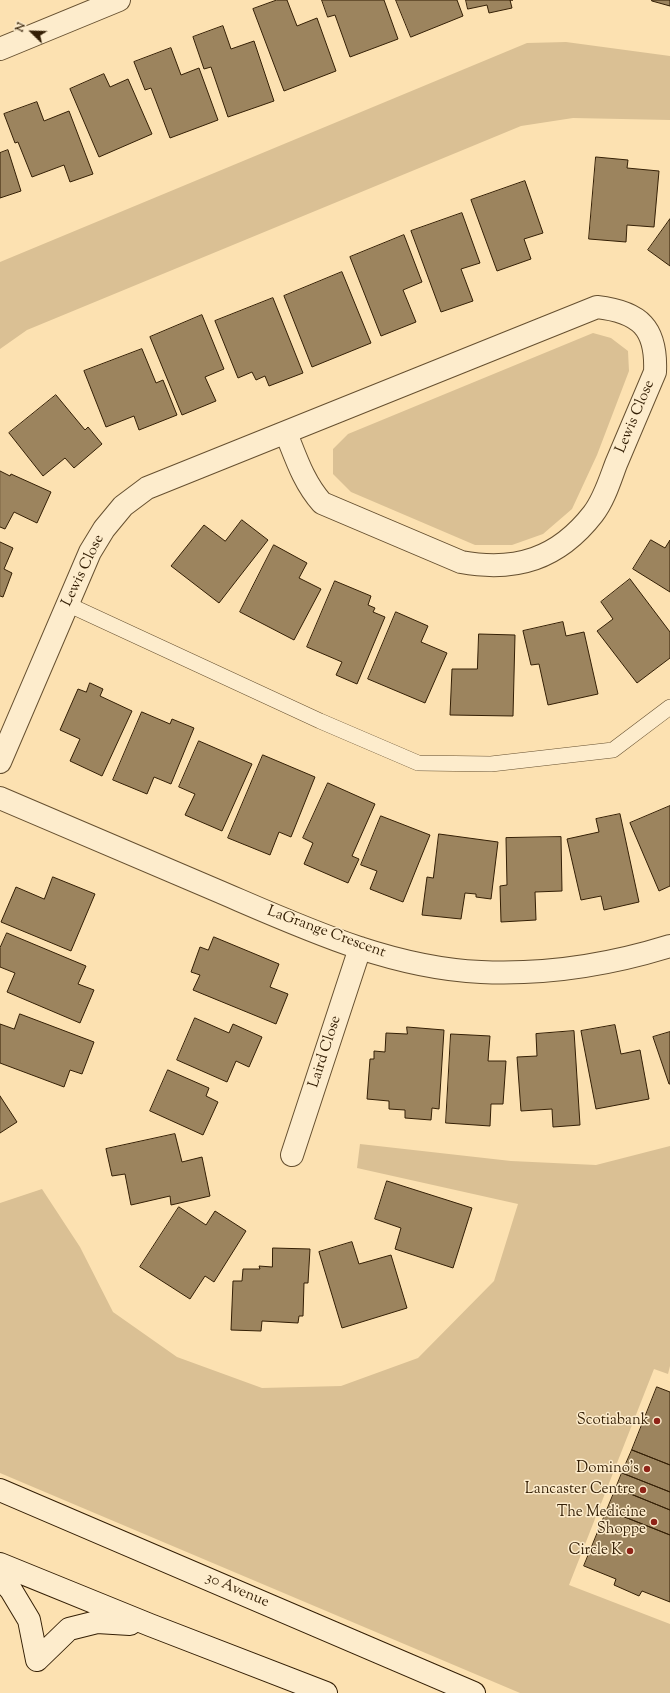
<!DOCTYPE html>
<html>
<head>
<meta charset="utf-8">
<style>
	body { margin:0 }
	#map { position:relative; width:670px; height:1693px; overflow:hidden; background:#fce1b1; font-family:"Sorts Mill Goudy",serif }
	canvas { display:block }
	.north { position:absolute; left:12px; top:12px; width:40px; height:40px; -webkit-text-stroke:3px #fdeccc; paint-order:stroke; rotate:293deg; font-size:11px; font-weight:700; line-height:16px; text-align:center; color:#341f05 }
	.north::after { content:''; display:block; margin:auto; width:14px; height:18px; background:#341f05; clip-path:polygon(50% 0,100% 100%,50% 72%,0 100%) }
</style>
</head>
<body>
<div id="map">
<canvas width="670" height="1693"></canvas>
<div class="north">N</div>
</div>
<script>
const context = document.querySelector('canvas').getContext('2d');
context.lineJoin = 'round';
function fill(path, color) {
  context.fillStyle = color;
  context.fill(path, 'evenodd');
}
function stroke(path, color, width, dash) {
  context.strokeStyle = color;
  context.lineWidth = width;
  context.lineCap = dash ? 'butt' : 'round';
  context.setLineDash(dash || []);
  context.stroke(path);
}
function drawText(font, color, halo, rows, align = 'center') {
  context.font = font + ' "Sorts Mill Goudy",serif';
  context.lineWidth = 3;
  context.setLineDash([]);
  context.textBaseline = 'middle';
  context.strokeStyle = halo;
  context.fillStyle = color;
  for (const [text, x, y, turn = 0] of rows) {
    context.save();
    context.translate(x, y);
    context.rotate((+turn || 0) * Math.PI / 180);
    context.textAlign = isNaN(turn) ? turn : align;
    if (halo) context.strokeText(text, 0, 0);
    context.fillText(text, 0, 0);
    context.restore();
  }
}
fill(new Path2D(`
	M566,42L670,56V120L573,118L521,126L27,330L0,349V262L527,43Z
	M593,333L611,338L628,351L629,371L597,455L572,509L543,534L512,545H475L351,492L333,474V449L348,434Z
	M360,1144L511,1161L596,1165L670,1146V1366L668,1374L654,1369L569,1585L670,1624V1693H520L0,1473V1203L42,1189L80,1247L113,1312L177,1357L262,1388L341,1386L418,1358L494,1281L518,1204L357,1168Z`), '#dac094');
const building = new Path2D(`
	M277,0H287L297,26L317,18L336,71L284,91L253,9Z
	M322,0H384L398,39L350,57L335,15L328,17Z
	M396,0H457L463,16L411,37Z
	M466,0H513H510L512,8L489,13L487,5L468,9Z
	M652,0H670V6L652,1Z
	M223,26L231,49L254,41L274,101L228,117L211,67L204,69L193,37Z
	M171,48L181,75L199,68L218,120L170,138L151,88L145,90L134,62Z
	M104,74L110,87L128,79L152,134L99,157L70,89Z
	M37,102L44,121L69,111L93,174L70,182L64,165L32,177L18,142L15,143L4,114Z
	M8,150L21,191L0,198V153Z
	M596,157L628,160L627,168L659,171L654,227L627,225L626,242L589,239Z
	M525,181L543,233L524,239L531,259L497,271L471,200Z
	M462,213L480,263L461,269L473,301L441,312L411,231Z
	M670,219V266L648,250Z
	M404,235L422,282L403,290L416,322L381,336L350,257Z
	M342,272L371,343L312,367L284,296Z
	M273,298L303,373L269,386L265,376L256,380L252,372L238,378L215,321Z
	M202,315L224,369L205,377L216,401L182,415L150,337Z
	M142,349L156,383L163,380L177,415L139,430L134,416L106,427L84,371Z
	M56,395L85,430L88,427L102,444L74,468L65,458L43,476L9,433Z
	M0,471L10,476L11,474L51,492L37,523L14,512L5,529L0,527Z
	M242,520L268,540L219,603L171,566L204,525L225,541Z
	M651,540L665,548L670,540V592L633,569Z
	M0,542L13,548L4,569L12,573L3,597L0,596Z
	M274,545L307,563L299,578L321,589L294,640L240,612Z
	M630,579L670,632V658L637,683L597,631L613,619L601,602Z
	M335,581L371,596L368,605L375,608L373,612L385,617L357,684L336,675L342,662L307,647Z
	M396,612L428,626L421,642L447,653L425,703L368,679Z
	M563,622L566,636L584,632L598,694L548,705L539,664L531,665L523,631Z
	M479,634L515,635L513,716L450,715L452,669H477Z
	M90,683L103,689L100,696L132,711L102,776L70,761L80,739L60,730L78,689L86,692Z
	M142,712L170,724L172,719L194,728L171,784L154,777L147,794L113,780Z
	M199,741L252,764L222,831L185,815L195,794L179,787Z
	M263,755L315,777L291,837L279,832L270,855L228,838Z
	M328,783L375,804L352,856L359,859L348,883L304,864L313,843L303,838Z
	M670,806V886L659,891L630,823Z
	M620,814L639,902L604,910L601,896L581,900L567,839L599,832L596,819Z
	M381,816L430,835L403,902L370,889L377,871L361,865Z
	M439,834L498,842L491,899L476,897V894L465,893L461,919L422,915L427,877L433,878Z
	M561,837L562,891L535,892L536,920L501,922L500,886L507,885L506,838Z
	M53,877L95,894L71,951L1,922L16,887L44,899Z
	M7,933L86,966L78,984L94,990L80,1023L7,992L15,973L0,967V948Z
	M214,937L279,964L270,987L288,994L276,1024L193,990L200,975L191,972L200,947L208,950Z
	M20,1014L94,1042L82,1074L70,1070L64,1087L0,1063V1024L14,1029Z
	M195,1018L229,1033L233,1024L262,1037L249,1067L236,1061L227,1082L177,1060Z
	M615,1025L621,1054L640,1050L649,1099L596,1109L581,1031Z
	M407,1027L444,1030L439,1109L432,1108L431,1120L405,1118V1110L389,1109V1101L367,1099L370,1059H374V1051L385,1052L386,1033L407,1034Z
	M574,1031L580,1125L553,1127L552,1109L521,1111L517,1057L537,1056L536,1034Z
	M670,1032V1084H669L653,1037Z
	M451,1034L490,1036L488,1061H506L503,1104H491L490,1126L446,1123Z
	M168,1070L209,1088L206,1096L218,1102L203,1135L150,1111Z
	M0,1096L17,1122L0,1133Z
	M175,1134L182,1162L202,1157L210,1196L171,1205L170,1196L131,1205L125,1174L112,1176L106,1149Z
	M387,1181L472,1208L453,1268L395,1249L401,1228L375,1219Z
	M179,1207L206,1225L215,1211L246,1231L214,1282L205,1276L190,1299L140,1267Z
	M352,1242L359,1264L391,1255L407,1308L342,1328L319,1252Z
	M273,1248L310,1249L308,1283H304L303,1316H299L298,1323L262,1321L261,1331L231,1330L233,1281H242L243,1269H260L259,1266L272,1267Z
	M657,1387L670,1392V1465L632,1450Z
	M632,1450L670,1465V1492L622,1473Z
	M622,1473L670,1492V1510L616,1488Z
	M616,1488L670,1510V1535L607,1510Z
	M607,1510L670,1535V1602L642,1591L639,1596L614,1585L616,1579L584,1566Z`);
fill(building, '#9c845e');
stroke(building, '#341f05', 1);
const service = new Path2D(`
	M67,604L320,721L418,763L491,764L613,750L670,707`);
const minor = new Path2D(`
	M0,49L119,0
	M0,762L90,552L104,529L123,506L147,488L597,307C640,312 657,328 655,372C642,403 629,434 616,464C610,480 604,500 593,514C558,559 516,572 461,562L322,503C304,483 296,458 286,433
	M0,798C73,829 146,860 218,891C302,927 389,968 481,972C546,975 609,965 670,946
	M292,1155L360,948`);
const secondary = new Path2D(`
	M0,1490L474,1693
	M0,1564L150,1625L326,1693
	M0,1578L11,1590L29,1620L37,1660
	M37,1660L69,1629L97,1622L130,1624`);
stroke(service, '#665030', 16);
stroke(minor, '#665030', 24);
stroke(secondary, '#341f05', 24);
stroke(service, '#fdeccc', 15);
stroke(minor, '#fdeccc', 22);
stroke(secondary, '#fdeccc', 22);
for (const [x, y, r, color] of [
	[657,1421,4,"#8f2418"],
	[647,1469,4,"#8f2418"],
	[643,1490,4,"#8f2418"],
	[654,1522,4,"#8f2418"],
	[630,1551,4,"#8f2418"]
]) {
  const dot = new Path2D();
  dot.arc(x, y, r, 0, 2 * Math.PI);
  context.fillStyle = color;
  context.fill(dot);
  stroke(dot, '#fdeccc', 1.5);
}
drawText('15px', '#341f05', '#fdeccc', [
	["Lewis Close",636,417,-67],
	["Lewis Close",84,571,-64],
	["LaGrange Crescent",326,933,20],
	["Laird Close",326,1052,-72],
	["30 Avenue",237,1591,23]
]);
drawText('15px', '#341f05', '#fdeccc', [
	["Scotiabank",649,1421],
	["Domino's",639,1469],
	["Lancaster Centre",635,1490],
	["The Medicine",646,1513],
	["Shoppe",646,1530],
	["Circle K",622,1551]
], 'right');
</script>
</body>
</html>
